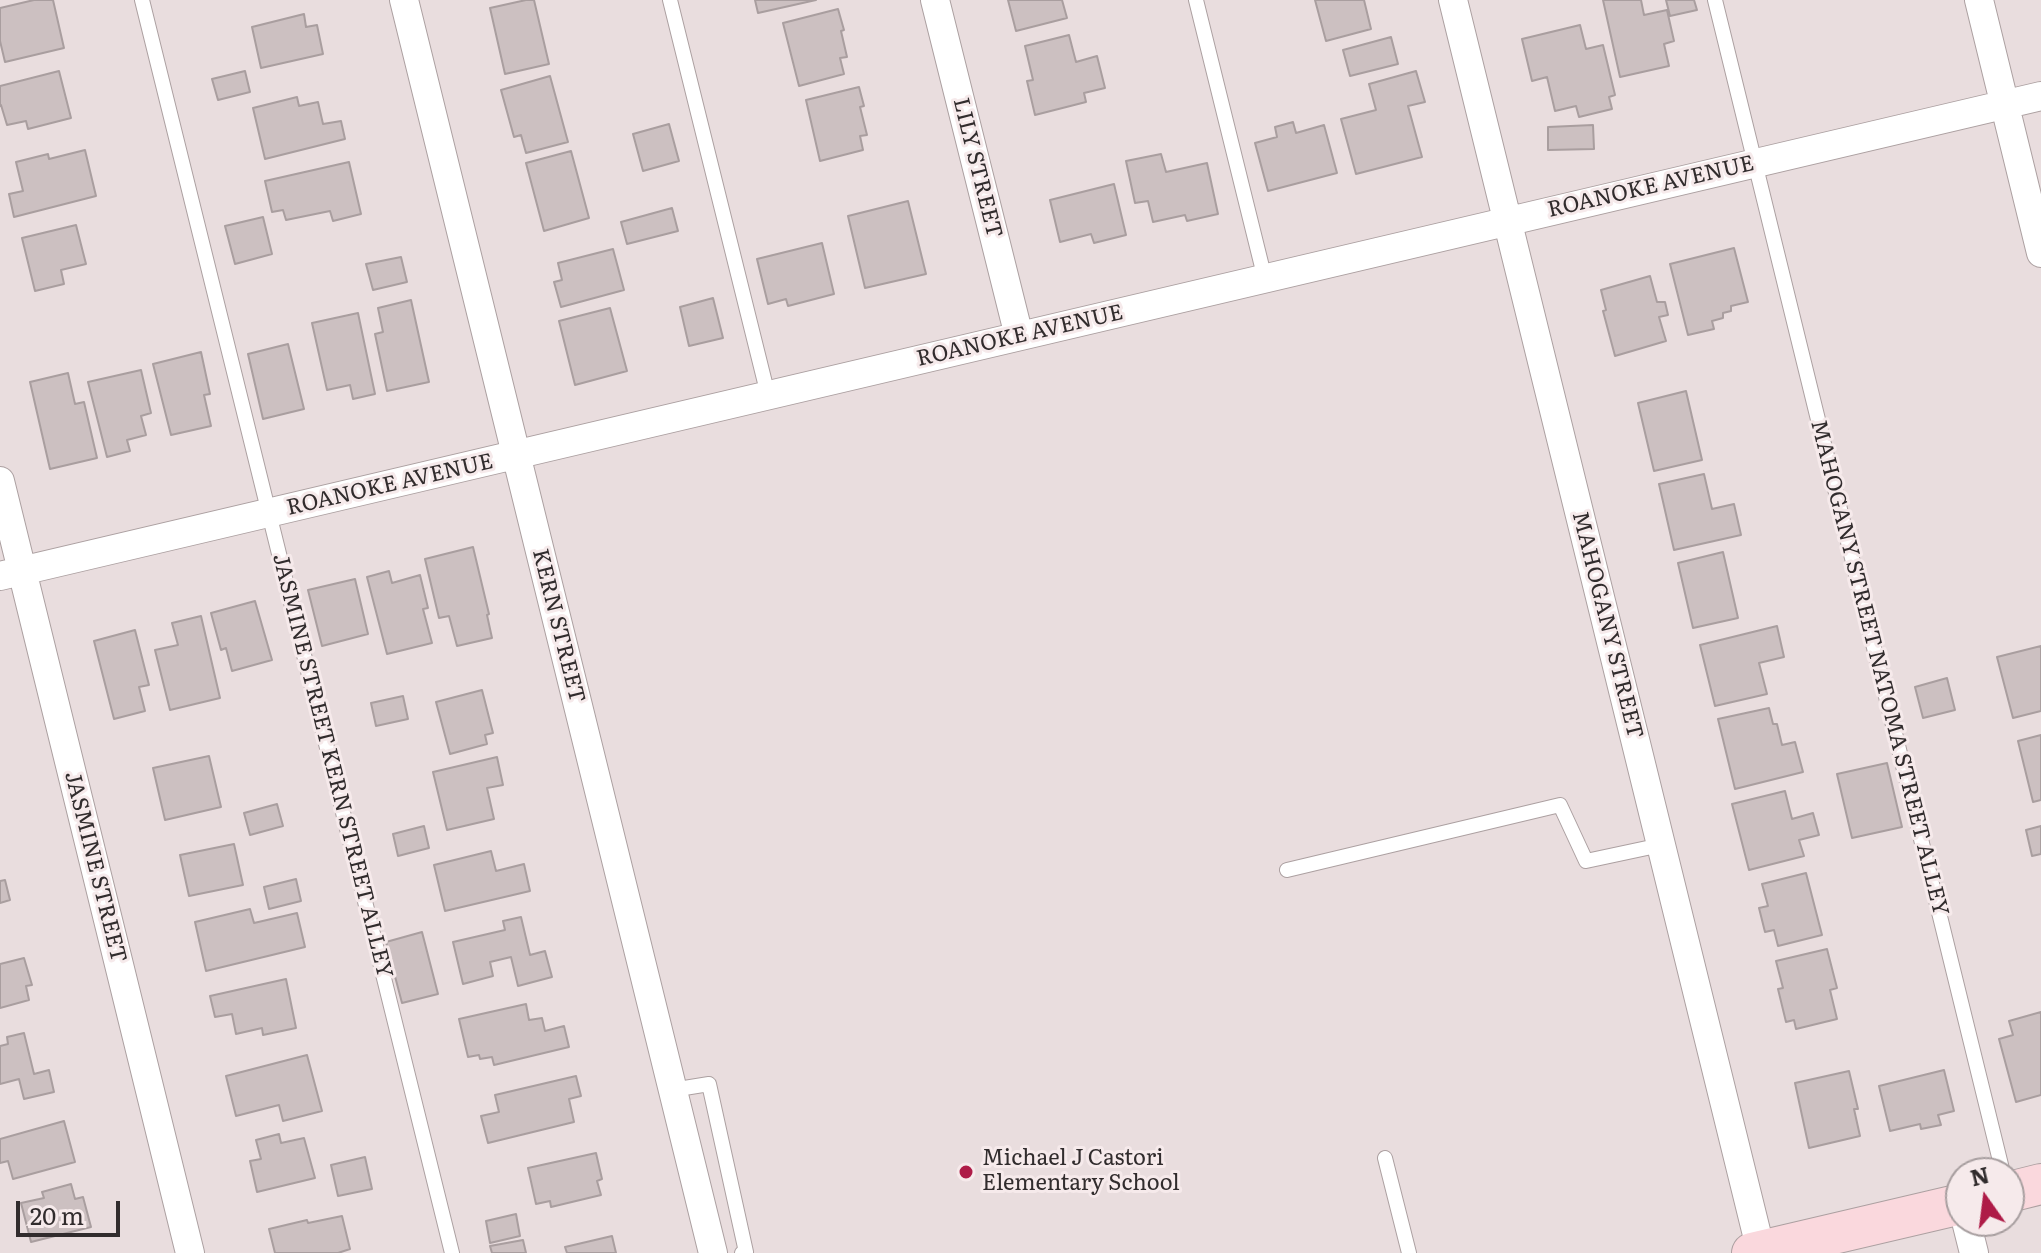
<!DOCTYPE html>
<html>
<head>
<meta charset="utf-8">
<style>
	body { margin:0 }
	#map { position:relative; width:2041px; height:1253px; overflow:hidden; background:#e9ddde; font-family:Literata,serif }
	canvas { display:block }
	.north { position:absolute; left:1945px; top:1157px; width:80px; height:80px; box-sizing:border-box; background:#f6eaeb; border:2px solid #a79e9f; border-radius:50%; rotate:346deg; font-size:22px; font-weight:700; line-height:32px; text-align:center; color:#312c2d }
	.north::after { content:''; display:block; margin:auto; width:28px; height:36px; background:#ae1b47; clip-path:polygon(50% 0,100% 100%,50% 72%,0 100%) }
	.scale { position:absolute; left:16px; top:1201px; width:104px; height:36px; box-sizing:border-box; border:4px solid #312c2d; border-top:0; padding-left:10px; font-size:24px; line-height:28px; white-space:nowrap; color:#312c2d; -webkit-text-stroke:6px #f6eaeb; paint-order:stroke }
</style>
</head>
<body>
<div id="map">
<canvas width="2041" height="1253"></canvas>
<div class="north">N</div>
<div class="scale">20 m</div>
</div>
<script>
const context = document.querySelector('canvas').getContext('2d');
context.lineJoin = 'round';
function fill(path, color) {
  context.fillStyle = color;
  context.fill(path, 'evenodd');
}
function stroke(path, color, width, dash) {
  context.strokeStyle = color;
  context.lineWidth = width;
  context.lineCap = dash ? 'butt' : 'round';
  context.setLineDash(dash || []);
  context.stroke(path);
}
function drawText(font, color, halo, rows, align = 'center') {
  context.font = font + ' Literata,serif';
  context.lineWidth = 6;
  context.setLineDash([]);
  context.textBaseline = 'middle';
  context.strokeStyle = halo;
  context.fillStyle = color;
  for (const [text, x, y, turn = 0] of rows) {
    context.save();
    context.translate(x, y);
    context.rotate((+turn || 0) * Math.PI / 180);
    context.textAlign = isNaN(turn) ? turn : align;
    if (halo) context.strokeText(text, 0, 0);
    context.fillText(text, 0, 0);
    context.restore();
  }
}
const building = new Path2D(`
	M34,0H53L64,48L5,62L0,41V8Z
	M526,0H534L549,64L505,74L490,8Z
	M755,0H816L758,13Z
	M1008,0H1062L1067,18L1016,31Z
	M1315,0H1364L1371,29L1326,41Z
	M1603,0H1641L1644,15L1667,10L1674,41L1664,44L1669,66L1620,77Z
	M1666,0H1694L1697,10L1670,16Z
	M838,9L844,30L841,31L847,57L840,58L844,74L799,86L783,23Z
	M304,14L306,27L317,25L323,54L261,68L252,27Z
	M1580,25L1586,49L1603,45L1615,95L1609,97L1612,109L1579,117L1576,106L1555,111L1547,77L1532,81L1522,39Z
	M1069,35L1076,62L1097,56L1105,88L1084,93L1086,102L1035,115L1027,81L1033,80L1025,46Z
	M1391,37L1398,64L1350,76L1343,50Z
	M59,71L71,118L28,129L26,121L7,125L1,105L0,106V86Z
	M245,71L250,92L218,100L212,79Z
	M1416,71L1425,102L1408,106L1422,157L1356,174L1341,119L1376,110L1369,84Z
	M550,76L568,142L526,153L521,135L514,137L501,90Z
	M859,87L864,106L860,107L867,135L860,136L863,150L820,161L806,100Z
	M297,97L299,106L318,102L323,124L341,121L345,139L265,159L253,108Z
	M1293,122L1296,133L1324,125L1337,173L1268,191L1255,143L1277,137L1275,127Z
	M669,124L679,161L643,171L633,134Z
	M1593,125L1594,149L1548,150V127Z
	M85,150L96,196L14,217L9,194L23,191L16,162L48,154L49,159Z
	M571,151L589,218L544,231L526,163Z
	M1161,154L1166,172L1207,163L1218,214L1187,221L1185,215L1153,222L1148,201L1135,203L1126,161Z
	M349,162L361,214L333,221L330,211L286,220L283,210L272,212L265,181Z
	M1114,184L1126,235L1094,243L1091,234L1060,242L1050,200Z
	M908,201L926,274L865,288L848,216Z
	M672,208L678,231L627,244L621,222Z
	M263,217L272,254L235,264L225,226Z
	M76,225L86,264L61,270L64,284L35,291L22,238Z
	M822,243L834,294L788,306L786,299L768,304L757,259Z
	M1734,248L1748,302L1731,306V311L1723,313V318L1712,321L1714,329L1688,335L1670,264Z
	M613,249L624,290L561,307L554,282L562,280L558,263Z
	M401,257L407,282L373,290L366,264Z
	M1650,276L1657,302H1665L1668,315L1659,317L1666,341L1615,356L1603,311L1606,310L1601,290Z
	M713,298L723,338L689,346L680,307Z
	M411,300L429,382L387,391L375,334L383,332L378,308Z
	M610,308L627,371L575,385L559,321Z
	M358,313L375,394L353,399L350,385L327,390L312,323Z
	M288,344L304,409L263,419L248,354Z
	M201,352L210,394L204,395L211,426L171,435L153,364Z
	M141,370L151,413L141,416L146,435L127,440L130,451L107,457L88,382Z
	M68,373L75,404L84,402L97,458L50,469L30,382Z
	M1686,391L1702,460L1654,471L1638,403Z
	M1704,474L1712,509L1734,504L1741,535L1674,550L1659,484Z
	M473,547L489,614L487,615L492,638L457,646L449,616L439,618L425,559Z
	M1723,552L1738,618L1693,628L1678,563Z
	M389,571L392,583L420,575L428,608L423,609L432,643L387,654L367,577Z
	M355,579L368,634L322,646L308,590Z
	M255,601L272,660L232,671L226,648L221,650L211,613Z
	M201,616L220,698L170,710L155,650L178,645L172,623Z
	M1777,626L1784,657L1759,663L1767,694L1715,706L1700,645Z
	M135,630L149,685L139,687L145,711L114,719L94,641Z
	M2041,646V711L2013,718L1997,657Z
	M1947,678L1955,710L1923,718L1915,687Z
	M482,690L493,733L485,735L487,744L450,754L436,702Z
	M403,696L408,719L376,726L371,703Z
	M1769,708L1773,724H1777L1782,745L1795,742L1803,772L1735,789L1718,719Z
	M2041,735V800L2033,802L2018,741Z
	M209,756L221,807L165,820L153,768Z
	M497,757L503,785L487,788L494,819L447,830L433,772Z
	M1887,763L1902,827L1852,838L1837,774Z
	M1785,791L1792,819L1813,813L1819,835L1799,840L1804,856L1749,870L1732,804Z
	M277,804L283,826L250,835L244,813Z
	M424,826L429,848L398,856L393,834Z
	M2041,826V854L2032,856L2026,830Z
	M234,844L243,885L189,896L180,855Z
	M491,851L496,871L524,864L530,891L445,911L434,865Z
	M1806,873L1822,935L1778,946L1774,930L1765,932L1759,908L1768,906L1762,884Z
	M296,879L301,901L269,909L264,887Z
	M5,880L10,900L0,903V881Z
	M250,909L254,923L297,913L305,947L206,971L195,922Z
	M521,917L530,955L545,951L552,977L518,986L511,957L490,962L493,976L463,984L453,942L505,930L503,921Z
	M422,932L438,994L402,1003L386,942Z
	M1827,949L1837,988L1830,990L1837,1019L1796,1029L1794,1020L1786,1022L1778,989L1783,988L1776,961Z
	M24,958L32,985L26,986L29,1000L0,1008V964Z
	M286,979L296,1028L263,1035L262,1028L236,1034L232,1014L215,1017L210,996Z
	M526,1004L529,1020L542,1018L545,1031L564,1026L569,1047L494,1065L492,1057L480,1059L479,1055L468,1057L459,1019Z
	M2041,1012V1095L2016,1102L1999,1039L2013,1035L2009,1021Z
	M24,1033L34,1074L49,1070L54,1092L24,1099L19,1079L0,1084V1046L8,1044L7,1037Z
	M307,1055L322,1111L283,1121L279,1105L236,1116L226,1076Z
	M1944,1070L1954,1111L1938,1115L1941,1125L1921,1129L1920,1124L1890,1131L1879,1086Z
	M1849,1071L1858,1109H1854L1860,1136L1809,1148L1795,1083Z
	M576,1076L581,1096L569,1099L574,1122L488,1143L481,1116L499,1112L495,1095Z
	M64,1121L75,1162L13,1179L8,1161L0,1163V1139Z
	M279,1134L281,1143L304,1138L315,1178L257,1192L250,1161L261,1159L256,1140Z
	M596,1153L602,1179L597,1181L601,1195L551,1207L550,1201L536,1204L528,1168Z
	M365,1157L372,1189L338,1196L331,1165Z
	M71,1184L75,1199L83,1197L91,1227L31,1242L21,1203L44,1198L42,1192Z
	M516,1214L520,1236L490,1243L486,1221Z
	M342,1216L350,1249L338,1253H275L269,1229L307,1220L308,1223Z
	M612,1236L616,1253H567L565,1247Z
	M523,1240L526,1253H492L490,1246Z`);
fill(building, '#ccc0c1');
stroke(building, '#a99e9f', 2);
const lane = new Path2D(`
	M142,0L452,1253
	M670,0L768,395
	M1196,0L1265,279
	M1715,0L2003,1173
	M1287,870L1560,805L1586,861L1661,845
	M672,1090L709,1084L746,1252L742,1253
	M1385,1158L1409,1253`);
const street = new Path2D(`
	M404,0L713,1253
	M935,0L1019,336
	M1453,0L1761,1251
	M1979,0L2041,253
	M0,481L190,1253
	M0,576L2041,96
	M1966,1221L1974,1253`);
const secondary = new Path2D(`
	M2009,1192L2041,1184
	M1752,1253L1961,1204`);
stroke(lane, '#aca0a1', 16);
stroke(street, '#aca0a1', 30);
stroke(secondary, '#aca0a1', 42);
stroke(lane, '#fff', 14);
stroke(street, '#fff', 28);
stroke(secondary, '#fad8dd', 40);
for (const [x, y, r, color] of [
	[966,1172,8,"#ae1b47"]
]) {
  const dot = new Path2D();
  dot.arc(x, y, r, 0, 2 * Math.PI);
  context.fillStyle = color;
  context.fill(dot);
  stroke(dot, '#f6eaeb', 3);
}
drawText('22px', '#312c2d', '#f6eaeb', [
	["LILY STREET",977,168,76],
	["ROANOKE AVENUE",1651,187,-13],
	["ROANOKE AVENUE",1020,336,-13],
	["ROANOKE AVENUE",390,485,-13],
	["MAHOGANY STREET",1607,625,76],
	["KERN STREET",558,626,76],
	["MAHOGANY STREET NATOMA STREET ALLEY",1879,668,76],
	["JASMINE STREET KERN STREET ALLEY",332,766,76],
	["JASMINE STREET",95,867,76]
]);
drawText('22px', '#312c2d', '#f6eaeb', [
	["Michael J Castori",982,1159],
	["Elementary School",982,1184]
], 'left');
</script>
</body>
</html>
